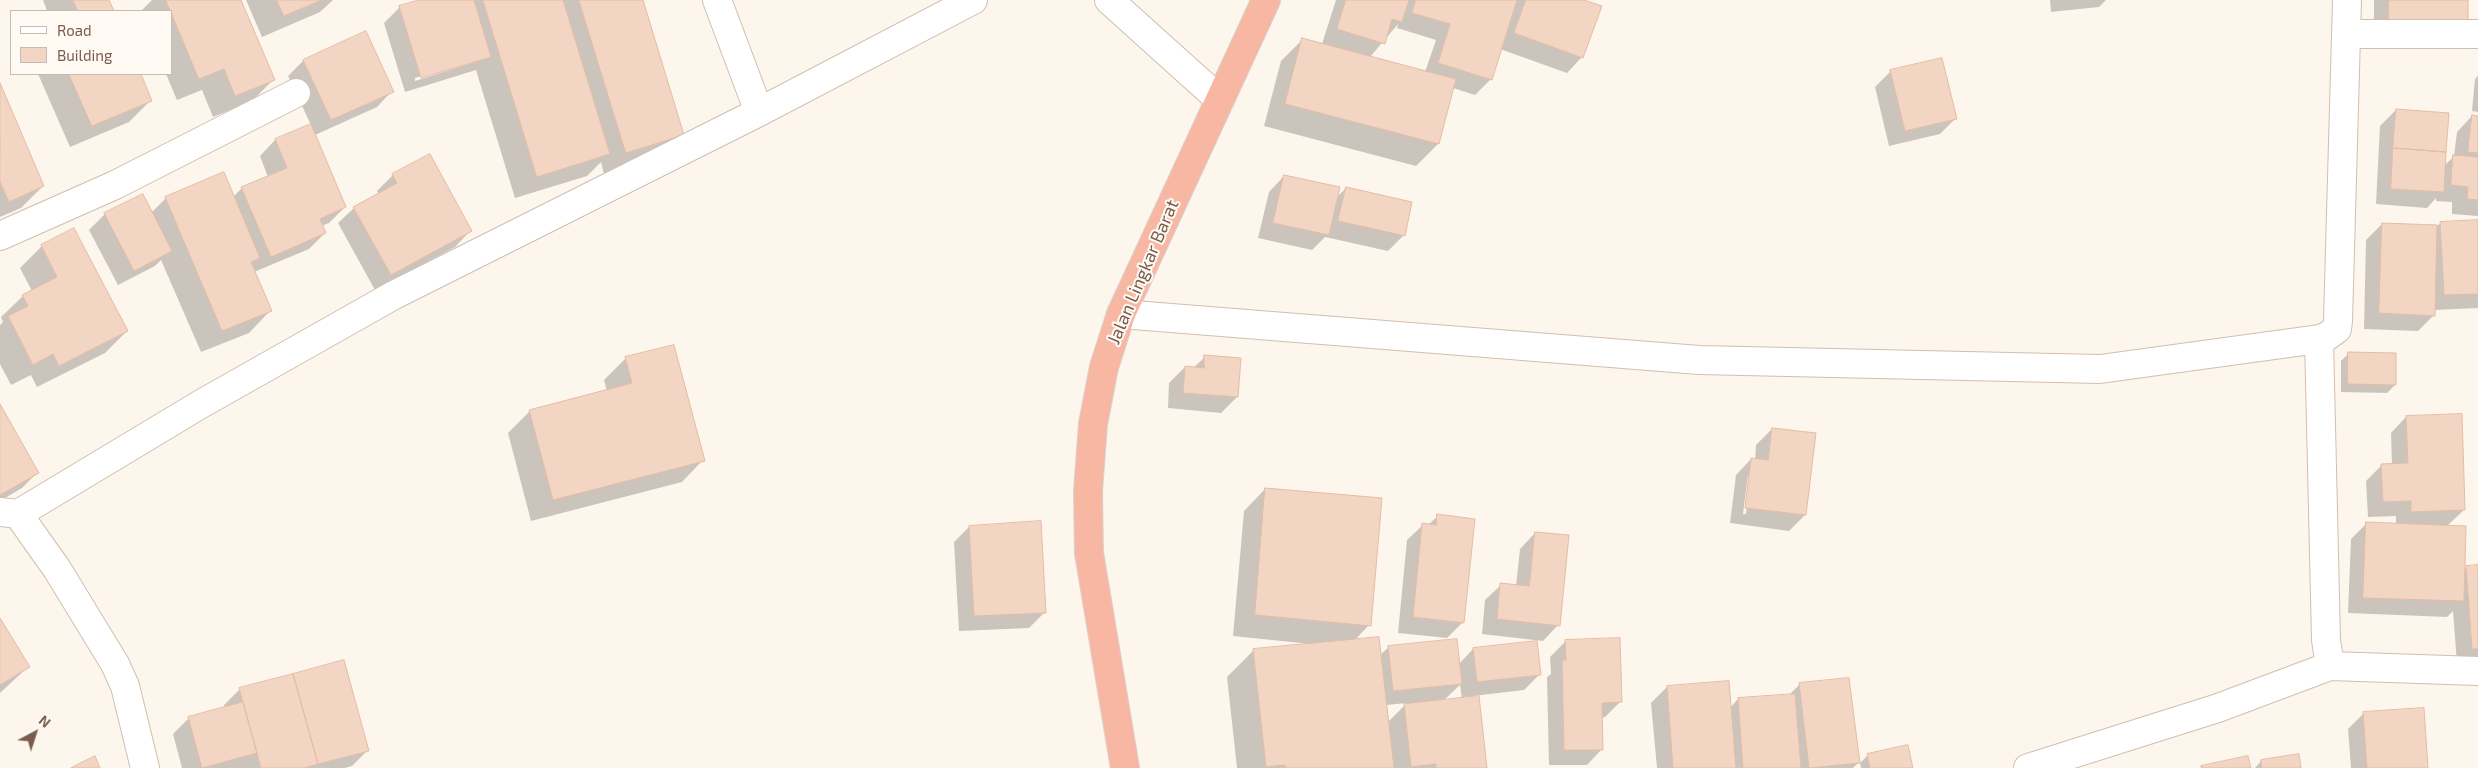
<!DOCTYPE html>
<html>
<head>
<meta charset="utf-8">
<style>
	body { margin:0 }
	#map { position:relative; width:2478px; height:768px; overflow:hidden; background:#fdf6ec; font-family:"Exo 2",sans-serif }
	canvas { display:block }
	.legend { position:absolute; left:10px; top:10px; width:162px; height:65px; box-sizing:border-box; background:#fffaf3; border:1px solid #cabbb1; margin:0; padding:6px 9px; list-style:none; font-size:15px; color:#7a5c4d }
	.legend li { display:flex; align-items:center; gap:10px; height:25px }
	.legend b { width:25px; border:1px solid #cabbb1 }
	.north { position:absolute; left:10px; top:708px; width:50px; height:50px; -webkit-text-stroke:4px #fffaf3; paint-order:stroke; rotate:40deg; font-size:14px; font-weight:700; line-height:20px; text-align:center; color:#7a5c4d }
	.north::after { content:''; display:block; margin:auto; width:18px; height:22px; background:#7a5c4d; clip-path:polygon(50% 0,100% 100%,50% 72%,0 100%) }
</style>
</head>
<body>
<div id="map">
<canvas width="2478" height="768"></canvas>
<ul class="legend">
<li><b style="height:6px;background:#fff"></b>Road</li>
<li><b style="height:14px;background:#f3d5c3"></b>Building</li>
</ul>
<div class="north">N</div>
</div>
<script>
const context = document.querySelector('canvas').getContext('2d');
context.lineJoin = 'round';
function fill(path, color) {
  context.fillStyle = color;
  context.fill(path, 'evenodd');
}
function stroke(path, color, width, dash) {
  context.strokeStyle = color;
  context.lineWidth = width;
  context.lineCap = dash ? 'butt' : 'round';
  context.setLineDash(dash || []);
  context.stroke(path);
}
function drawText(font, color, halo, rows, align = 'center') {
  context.font = font + ' "Exo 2",sans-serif';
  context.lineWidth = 4;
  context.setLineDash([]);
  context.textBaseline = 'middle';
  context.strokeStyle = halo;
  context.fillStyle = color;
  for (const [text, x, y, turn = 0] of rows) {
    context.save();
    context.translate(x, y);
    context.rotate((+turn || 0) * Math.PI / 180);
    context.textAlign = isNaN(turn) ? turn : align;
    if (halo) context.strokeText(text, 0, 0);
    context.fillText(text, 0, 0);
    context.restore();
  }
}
fill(new Path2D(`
	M43,0H108L112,11H47Z
	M152,0H240L274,79L252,101L213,117L202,90L177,100L166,74H171V11H141Z
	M246,0H333L320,12L262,37Z
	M423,0H641L683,135L661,157L604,174L601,162L587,176L515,198L476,70L405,92L384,23L400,7ZM472,61V63L415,81V78Z
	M1336,0H1580L1582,57L1567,73L1500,49L1491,79L1475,95L1453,88L1438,144L1416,166L1264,126L1281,61L1303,39L1322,44ZM1398,24L1397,28L1436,40L1425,72L1370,57Z
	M2050,0H2106L2099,7L2051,12Z
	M2374,0H2467L2374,37Z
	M303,61L392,91L377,107L315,135L345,207L329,223L321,226L325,233L309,249L254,272L270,311L249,333L201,352L161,260L155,266L118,285L89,230L105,214L142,195L151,213L166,198L233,197L242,188L268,177L260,156L275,140L311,125L288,76Z
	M1891,71L1956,118L1940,134L1889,146L1875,87Z
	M38,74H139L151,100L129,122L70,147Z
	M2478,76V112L2472,111L2475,79Z
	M0,86L43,186L21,208L0,217Z
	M2396,110L2444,166L2454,156L2457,132L2472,116L2478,117V216L2452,214V202L2436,201V198L2427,208L2376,204L2380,126Z
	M393,175L470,231L455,247L375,290L338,223L354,208L379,194L377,191Z
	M1284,176L1336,198L1346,188L1404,235L1388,251L1325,237L1312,250L1258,238L1269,192Z
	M2478,221V308L2434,310V315L2418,331L2364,329L2366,240L2382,224L2437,226L2441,223Z
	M74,230L127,331L105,353L37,387L31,375L11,385L0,364V325L3,322L1,317L23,296L32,291L20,268L42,246Z
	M2349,353L2395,385L2387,393L2341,392V361Z
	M1205,357L1240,359L1237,397L1221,413L1168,408L1169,383L1185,367L1193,368Z
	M626,358L703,460L682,482L531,521L508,433L530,411L607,391L604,380Z
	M0,407L37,473L22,488L0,501Z
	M2406,417L2464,510L2447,526L2464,570L2467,567L2478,566V663L2457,664L2453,611L2447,617L2348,613L2351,539L2366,524L2396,525V516L2368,517L2366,481L2382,465H2392L2391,433Z
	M1772,429L1805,515L1789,531L1730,523L1736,475L1751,459L1755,460L1756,445ZM1748,475H1750L1746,514H1743Z
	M1265,489L1369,625L1354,641L1380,655L1389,647L1459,664L1473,649L1540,674L1524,690L1464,697L1486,768H1237L1227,677L1253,651L1311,644L1233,636L1244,511ZM1460,685L1462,699L1443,701ZM1407,703L1388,722L1386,705Z
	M1438,516L1462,623L1447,638L1398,633L1407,540L1423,525H1428Z
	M969,527L1045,612L1029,628L959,631L954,542Z
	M1535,533L1558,625L1543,641L1482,634L1485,600L1501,585L1516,586L1520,549Z
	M0,621L28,667L0,693Z
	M1566,641L1620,702L1605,717L1601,718L1602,749L1587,765H1549L1547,677L1551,674L1550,657Z
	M1848,679L1859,762L1853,768H1657L1651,703L1667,687L1730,708L1738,699L1789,695L1799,685Z
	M240,689L368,750L352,766L345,768H182L173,734L189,718L225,708L224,705Z
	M2364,713L2427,768H2351L2348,729Z
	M1868,755L1911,768H1861L1860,763Z
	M2261,761L2300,768H2255Z`), '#0003');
const building = new Path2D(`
	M73,0H109L114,11H78Z
	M166,0H241L275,80L235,96L224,69L199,79Z
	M277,0H322L284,16Z
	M419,0H474L491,57L421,78L399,6Z
	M483,0H563L610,154L537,177Z
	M579,0H643L684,135L626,153Z
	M1346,0H1409L1402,22L1392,19L1385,44L1337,29Z
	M1416,0H1517L1492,80L1438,63L1450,24L1412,13Z
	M1526,0H1584L1602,6L1583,58L1514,33Z
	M2389,0H2468V22L2389,21Z
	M366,31L394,92L331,120L303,60Z
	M1302,38L1456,79L1439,144L1285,104Z
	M1942,58L1957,119L1905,131L1890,70Z
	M69,74H141L152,101L92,126Z
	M0,83L44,186L9,202L0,182Z
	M2396,109L2449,113L2446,152L2393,148Z
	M2472,115L2478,116V153L2468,152Z
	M311,124L346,207L320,219L326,233L271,257L241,187L287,168L275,139Z
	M2393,148L2446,152L2444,192L2391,189Z
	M430,154L472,231L391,275L353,207L397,183L392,174Z
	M2453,155L2478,157V200L2467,199L2468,187L2451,185Z
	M224,172L260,258L251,262L272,311L222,331L165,197Z
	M1284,175L1340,187L1329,235L1273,223Z
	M1346,187L1412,202L1405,236L1338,221Z
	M143,194L172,251L134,271L104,213Z
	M2478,220V294L2444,295L2440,222Z
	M2382,223L2437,225L2435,316L2379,313Z
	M74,228L128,331L59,366L53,354L33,365L8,316L28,306L22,295L57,277L41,245Z
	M674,345L705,461L553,500L529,410L632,383L625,357Z
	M2348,352L2396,353V385L2348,384Z
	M1204,355L1241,358L1238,397L1183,393L1185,366L1204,368Z
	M0,404L39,473L0,495Z
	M2462,414L2465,510L2411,512V501L2383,502L2381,464L2408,463L2406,416Z
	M1772,428L1816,433L1806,515L1745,508L1751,458L1768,460Z
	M1265,488L1382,498L1371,626L1255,615Z
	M1437,514L1475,519L1464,623L1413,617L1422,523L1436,525Z
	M1041,521L1046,613L974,616L969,526Z
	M2366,522L2466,526L2464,601L2363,598Z
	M1535,532L1569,535L1560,626L1497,619L1500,583L1529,586Z
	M2478,565V649H2472L2466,566Z
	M0,618L30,667L0,685Z
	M1379,637L1394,768H1286L1285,765L1266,767L1253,649Z
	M1620,638L1622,702L1602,703L1603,750H1564L1562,660H1566L1565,640Z
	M1457,639L1462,684L1393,691L1388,646Z
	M1537,641L1541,675L1477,682L1473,648Z
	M344,660L369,751L318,764L293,674Z
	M293,674L318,764L304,768H261L239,688Z
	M1849,678L1860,763L1809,768L1799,683Z
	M1729,681L1736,768H1673L1667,686Z
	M1795,694L1801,768H1743L1738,698Z
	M1479,696L1487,768H1436V764L1411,767L1404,704Z
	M243,702L257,753L202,768L188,717Z
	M2424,708L2428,768H2367L2363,712Z
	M1908,745L1913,768H1870L1867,754Z
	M2299,754L2301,768H2262L2261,760Z
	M95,756L100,768H71Z
	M2248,756L2251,768H2201V766Z`);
fill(building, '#f3d5c3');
stroke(building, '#e6bba3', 1);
const street = new Path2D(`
	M717,0L759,112
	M1109,0L1220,100
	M2346,34H2478
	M0,236L115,185L296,93
	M1121,314L1699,360L2100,369L2319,339L2326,640L2330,666
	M2319,339L2326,337L2337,329L2338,321L2347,0
	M0,512L18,514L201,404L394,295L759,112L973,0
	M18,514L57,569L115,664L125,686L145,768
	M2028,768L2218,708L2330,666L2478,671`);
const highway = new Path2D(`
	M1125,768L1089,553L1088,491L1093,424L1104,367L1121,314L1266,0`);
stroke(street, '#d1beb0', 30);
stroke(highway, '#dad1cd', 30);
stroke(street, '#fff', 28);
stroke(highway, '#f7b7a3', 28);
drawText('18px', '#7a5c4d', '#fffaf3', [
	["Jalan Lingkar Barat",1143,272,-67]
]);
</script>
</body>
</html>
